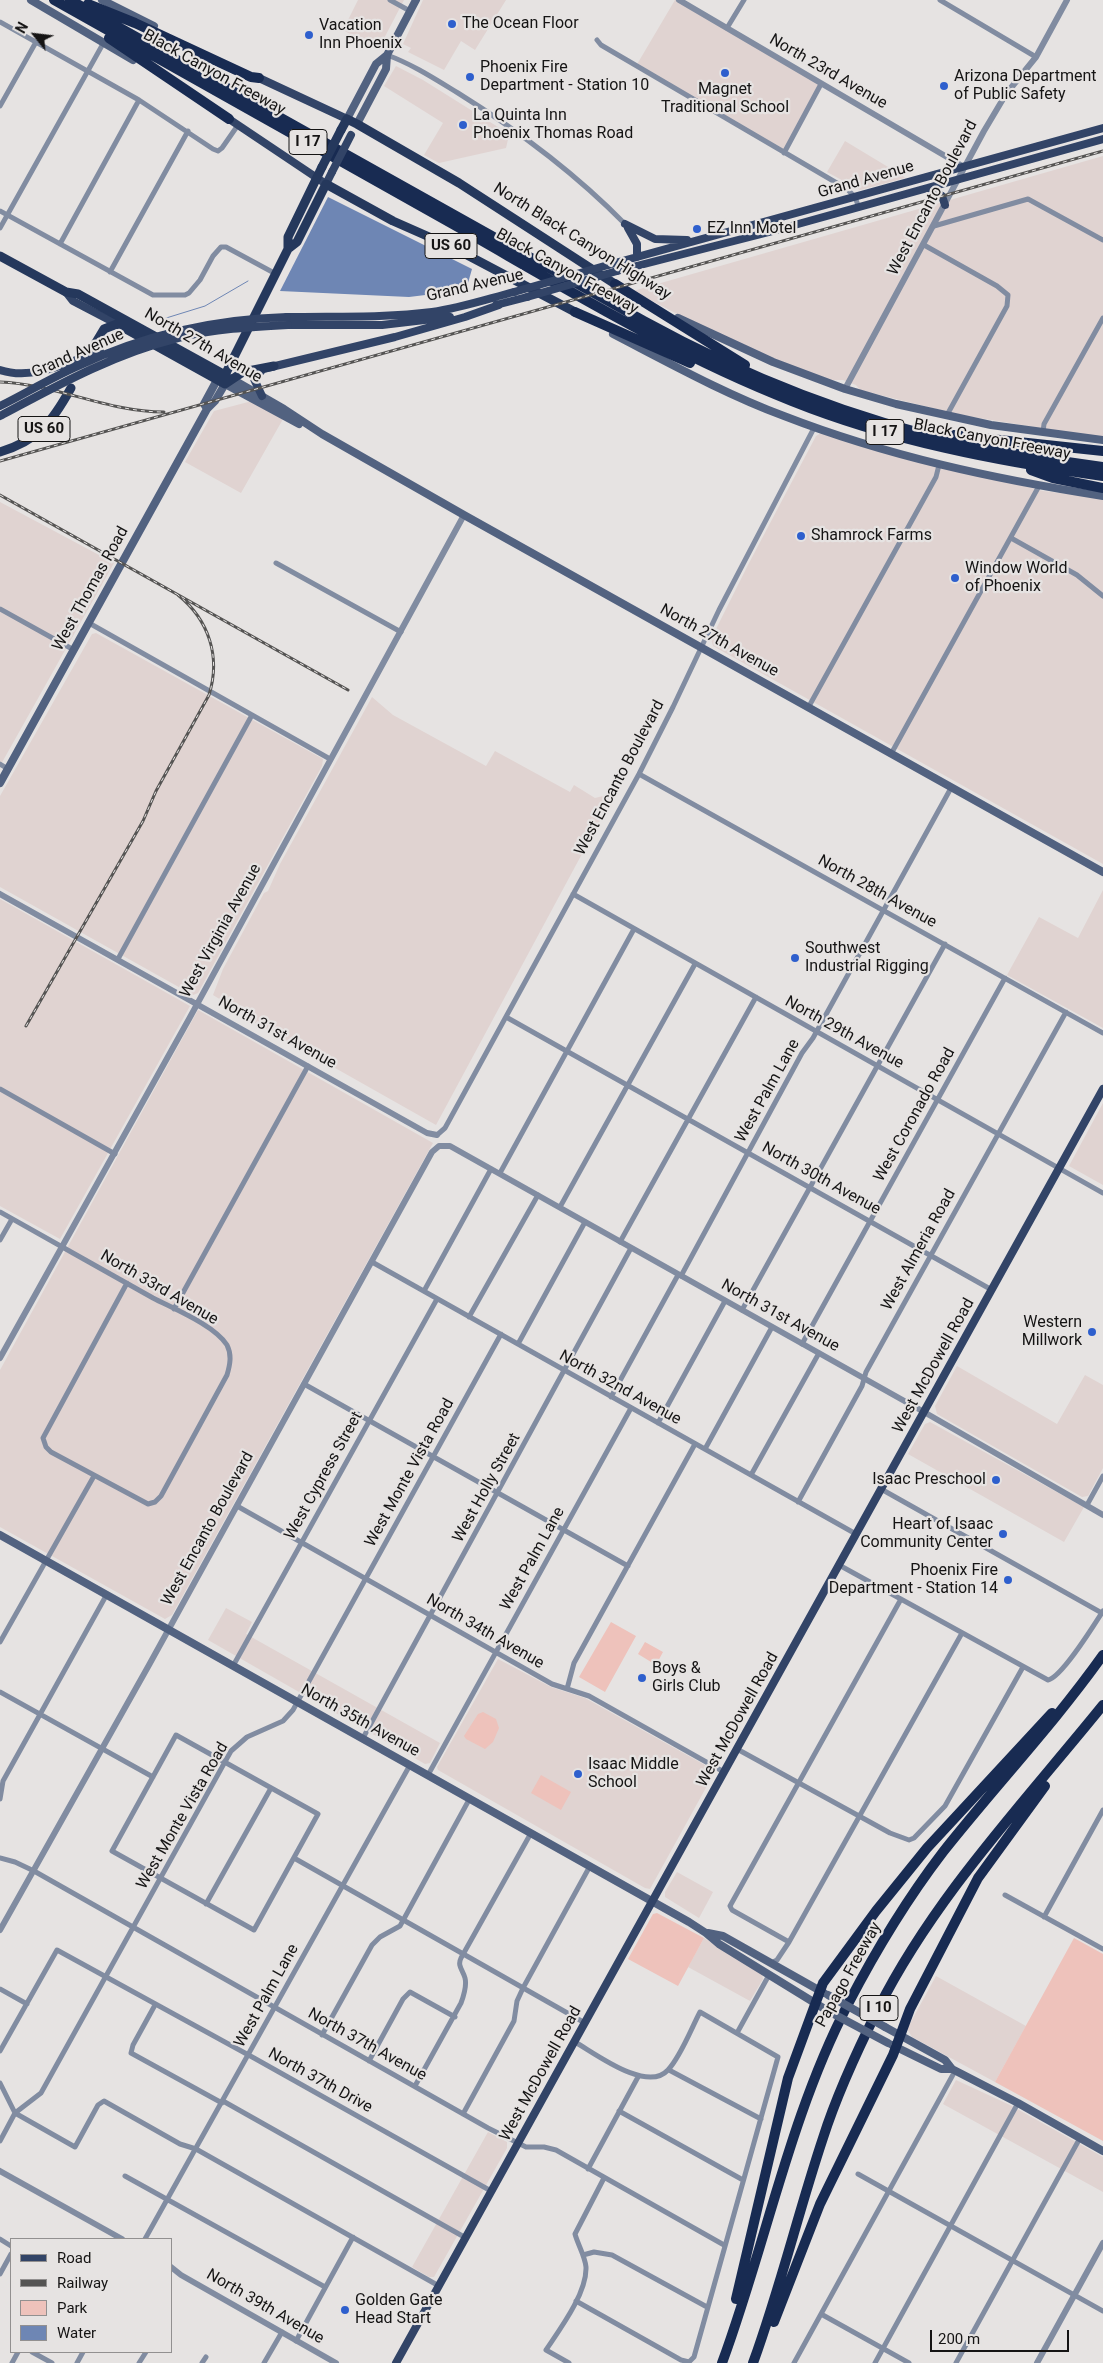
<!DOCTYPE html>
<html>
<head>
<meta charset="utf-8">
<style>
	body { margin:0 }
	#map { position:relative; width:1103px; height:2363px; overflow:hidden; background:#e6e3e2; font-family:Roboto,sans-serif }
	canvas { display:block }
	.legend { position:absolute; left:10px; top:2238px; width:162px; height:115px; box-sizing:border-box; background:#e6e3e2; border:1px solid #929090; margin:0; padding:6px 9px; list-style:none; font-size:15px; color:#151414 }
	.legend li { display:flex; align-items:center; gap:10px; height:25px }
	.legend b { width:25px; border:1px solid #929090 }
	.north { position:absolute; left:10px; top:10px; width:50px; height:50px; -webkit-text-stroke:4px #e6e3e2; paint-order:stroke; rotate:299deg; font-size:14px; font-weight:700; line-height:20px; text-align:center; color:#151414 }
	.north::after { content:''; display:block; margin:auto; width:18px; height:22px; background:#151414; clip-path:polygon(50% 0,100% 100%,50% 72%,0 100%) }
	.scale { position:absolute; left:930px; top:2330px; width:139px; height:22px; box-sizing:border-box; border:2px solid #151414; border-top:0; padding-left:6px; font-size:15px; line-height:18px; white-space:nowrap; color:#151414; -webkit-text-stroke:4px #e6e3e2; paint-order:stroke }
</style>
</head>
<body>
<div id="map">
<canvas width="1103" height="2363"></canvas>
<ul class="legend">
<li><b style="height:6px;background:#324467"></b>Road</li>
<li><b style="height:6px;background:#555453"></b>Railway</li>
<li><b style="height:14px;background:#eec2bb"></b>Park</li>
<li><b style="height:14px;background:#6e86b4"></b>Water</li>
</ul>
<div class="north">N</div>
<div class="scale">200 m</div>
</div>
<script>
const context = document.querySelector('canvas').getContext('2d');
context.lineJoin = 'round';
function fill(path, color) {
  context.fillStyle = color;
  context.fill(path, 'evenodd');
}
function stroke(path, color, width, dash) {
  context.strokeStyle = color;
  context.lineWidth = width;
  context.lineCap = dash ? 'butt' : 'round';
  context.setLineDash(dash || []);
  context.stroke(path);
}
function drawText(font, color, halo, rows, align = 'center') {
  context.font = font + ' Roboto,sans-serif';
  context.lineWidth = 4.5;
  context.setLineDash([]);
  context.textBaseline = 'middle';
  context.strokeStyle = halo;
  context.fillStyle = color;
  for (const [text, x, y, turn = 0] of rows) {
    context.save();
    context.translate(x, y);
    context.rotate((+turn || 0) * Math.PI / 180);
    context.textAlign = isNaN(turn) ? turn : align;
    if (halo) context.strokeText(text, 0, 0);
    context.fillText(text, 0, 0);
    context.restore();
  }
}
fill(new Path2D(`
	M358,0H404L378,50L343,30Z
	M423,0H506L475,50L461,41L444,70L408,52L411,48L403,44Z
	M675,0H679L821,84L784,153L636,66Z
	M396,66L423,80L506,132L509,135L506,148L439,163L424,155L443,123L384,86Z
	M845,141L903,176L905,178L860,190L827,172Z
	M1103,156V438L960,415L860,390L856,385L843,380H829L762,354L706,329L633,291Z
	M252,401L283,419L241,493L185,462L214,411Z
	M821,433L1043,491L1103,498V864L713,646L711,639L748,565L816,436Z
	M0,502L114,563L0,766Z
	M96,633L323,759L322,766L198,993L193,995L0,887V796L92,634Z
	M372,697L393,715L486,766L495,751L570,792L574,785L595,798L603,796L611,800L436,1125L252,1021L250,1018L213,995L223,969L264,893L268,891L280,864Z
	M1103,890V1028L1007,975L1039,917L1078,938Z
	M0,899L190,1006L60,1239L0,1206Z
	M198,1010L433,1143L172,1615L165,1619L0,1527V1370Z
	M1103,1103V1185L1069,1166Z
	M957,1366L1057,1424L1085,1375L1103,1385V1468L1088,1496L1082,1497L937,1414L935,1406Z
	M930,1422L1084,1507L1064,1542L908,1454L925,1424Z
	M226,1608L252,1622L246,1634L440,1743L430,1763L425,1764L208,1640Z
	M498,1659L551,1687L585,1698L712,1769L713,1775L650,1889L645,1888L438,1770L437,1767Z
	M677,1872L713,1892L699,1918L665,1897V1892Z
	M704,1938L762,1974L763,1979L750,2001L688,1967Z
	M936,1976L1026,2026L995,2082L912,2037L907,2029Z
	M956,2080L1010,2105L1103,2157V2192L943,2104Z
	M488,2132L507,2142V2148L434,2277H429L412,2267Z`), '#e0d3d1');
fill(new Path2D(`
	M611,1622L636,1636L605,1692L579,1677Z
	M645,1642L663,1652L656,1665L638,1654Z
	M483,1712L496,1719L499,1728L493,1742L485,1749L466,1739L464,1736L478,1714Z
	M541,1775L571,1792L561,1810L531,1793Z
	M657,1913L704,1938L678,1986L628,1959L653,1914Z
	M1074,1938L1103,1954V2141L995,2082Z`), '#eec2bb');
fill(new Path2D(`
	M328,197L472,269L466,290L409,297L280,291Z`), '#6e86b4');
stroke(new Path2D(`
	M163,319L205,306L248,281`), '#6e86b4', 1);
stroke(new Path2D(`
	M390,0L410,11
	M940,0L1036,57
	M0,22L139,100L213,149L218,151L222,148L238,125
	M727,28L744,0
	M597,40L601,45L847,189L855,197L859,208
	M387,55C412,64 435,79 458,93C519,131 575,173 625,224
	M0,106L36,42
	M784,153L821,84
	M0,211L153,295H185L189,293L200,280L213,256L221,247H226L276,274
	M934,226L1028,199L1103,240
	M0,228L104,42
	M60,244L139,100
	M924,245L997,286L1008,295L1007,306L947,415
	M110,272L188,131
	M1043,432L1044,424L1103,318
	M1011,538L1077,575L1103,596
	M276,563L401,632
	M0,609L74,650
	M89,623L330,759
	M808,708L936,477L939,465
	M891,754L1039,486
	M0,764L8,769
	M639,774L1103,1033
	M573,894L1103,1193
	M118,959L252,715
	M506,1017L992,1290
	M0,1089L115,1154
	M437,1135L445,1128L639,774L673,707L719,610L814,428
	M500,1173L634,929
	M560,1207L695,964
	M0,1212C51,1241 102,1269 153,1298C174,1309 214,1325 227,1345C232,1355 230,1365 227,1375L161,1496L155,1502L148,1504L51,1452L46,1447L43,1438L127,1283
	M0,1240L12,1219
	M620,1242L756,997
	M372,1262L856,1534
	M681,1276L802,1053L813,1038L951,788
	M424,1291L491,1169
	M174,1309L308,1066
	M742,1310L945,944
	M469,1317L538,1195
	M518,1344L585,1222
	M802,1344L1005,978
	M304,1384L628,1566
	M611,1397L678,1275
	M658,1423L725,1301
	M705,1449L772,1327
	M751,1475L819,1353
	M881,1489L1102,1613
	M798,1502L862,1386L866,1372L1066,1012
	M1087,1505L1103,1476
	M237,1506L552,1684L589,1696L724,1772
	M839,1565L1048,1680C1062,1677 1094,1625 1103,1611
	M0,1642L94,1476
	M233,1666L437,1299
	M567,1689L574,1663L695,1444
	M0,1692L153,1777
	M176,1735L318,1814L254,1930L112,1851Z
	M363,1738L631,1248
	M737,1749L890,1833L909,1840L914,1838L945,1806L1023,1667
	M428,1775L631,1408
	M0,1799L3,1781L107,1594
	M0,1858L15,1862L34,1871L488,2128L526,2147H544L556,2150L724,2245
	M294,1858L585,2023
	M1005,1895L1103,1949
	M206,1904L271,1788
	M1044,1917L1103,1810
	M789,1942L732,1910L730,1906L901,1599
	M771,1963L777,1960L789,1942L962,1633
	M0,1989L27,2004
	M155,2005L133,2045L131,2053L222,2103
	M737,2033L769,1975
	M322,2035L372,1945L380,1937L400,1926L470,1798
	M575,2042C596,2054 647,2093 668,2070C681,2056 691,2029 700,2012L778,2057L694,2357L689,2362L681,2360L576,2301
	M0,2051L57,1950L254,2058L491,2191
	M369,2061L403,1999L410,1992L455,2017
	M669,2070L761,2119
	M0,2083L15,2113L75,2147L98,2105L104,2101L180,2144L196,2149L439,2286
	M415,2086L461,2003C464,1995 467,1986 465,1978C463,1970 457,1966 461,1958L531,1833
	M223,2101L466,2238
	M619,2111L743,2180
	M463,2114L514,2021L517,2001L523,1988L590,1866
	M0,2141L15,2113L41,2093L231,1751L247,1737L283,1721L293,1710L501,1334
	M588,2169L638,2077
	M858,2174L1103,2311
	M125,2176L325,2287
	M0,2239L11,2246
	M145,2239L410,1765
	M583,2255L594,2252L612,2255L707,2307
	M0,2274L11,2254
	M821,2314L909,2363
	M296,2341L353,2237
	M32,2352L52,2363
	M12,2363L18,2352
	M77,2363L83,2352
	M139,2363L146,2352
	M202,2363L206,2357
	M264,2363L282,2332
	M569,2363L546,2350C560,2329 587,2293 586,2267C585,2256 578,2245 575,2234L604,2178
	M794,2363L955,2071
	M875,2363L1018,2103
	M956,2363L1080,2138`), '#818ca1', 5);
stroke(new Path2D(`
	M679,0L964,167
	M845,389L984,131L1006,94L1036,57L1067,0
	M0,894L427,1133L437,1135
	M0,1358L189,1019L464,515
	M0,1930L149,1665L432,1152L439,1146H450L491,1169L924,1412L1103,1515
	M0,2171L122,2239
	M171,2267L181,2275L336,2363
	M1037,2363L1103,2243`), '#818ca1', 6);
stroke(new Path2D(`
	M31,0L133,60
	M102,0L154,26
	M347,119L376,64L387,55
	M357,124L386,69L387,55L416,0
	M678,318L773,362L845,389L896,404L991,425L1103,440
	M613,334C669,363 725,394 784,416C887,456 994,479 1103,496
	M207,409L204,404L217,380L225,375L284,409L322,434L464,515L1103,872
	M0,783L207,409L215,401L225,384L299,424
	M0,1535L689,1922L706,1933L719,1944L828,2011
	M708,1933L723,1936L824,1993
	M885,2027L945,2060L952,2069L1018,2103L1103,2151
	M892,2045L941,2069H952`), '#526280', 8);
stroke(new Path2D(`
	M259,78L347,119
	M229,119L326,184L332,172
	M929,188L942,196L945,205
	M625,224L655,239L687,240
	M628,228L637,244V257
	M608,265L1103,128
	M617,271L773,231L1103,139
	M66,292L73,301L117,324
	M496,305L527,297
	M287,317C335,316 384,318 432,312C460,308 487,299 514,292
	M288,325H382L450,317
	M262,396L254,379L263,369L395,337L465,317L499,305
	M396,2363L1103,1089`), '#324467', 8);
stroke(new Path2D(`
	M341,130L347,119L357,124L459,183L615,284
	M288,249L297,242L326,184L393,221L452,247L575,312
	M0,256L66,292L78,294L225,375
	M95,344L104,329L117,324L225,384
	M225,384V375L288,249V237L322,167
	M225,384L243,372L274,366
	M0,452C39,440 52,422 71,388`), '#25385c', 9);
stroke(new Path2D(`
	M54,0C188,75 322,150 456,226C565,288 674,355 792,401C892,441 997,461 1103,476
	M70,0L644,321C744,376 853,419 965,444C1010,454 1057,461 1103,467
	M88,4L135,23L251,77L259,78
	M109,38L229,119
	M615,284L745,365
	M575,312L690,363
	M953,435L1103,451
	M1031,470L1053,478L1103,488
	M736,2299L788,2078L823,1983L876,1911L927,1848L1052,1713
	M774,2322L820,2204L893,2055L910,2009L978,1878L1045,1786
	M722,2363C766,2244 789,2118 848,2004C875,1952 907,1899 943,1852C996,1785 1054,1724 1103,1655
	M753,2363C780,2289 798,2213 823,2138C837,2094 857,2051 878,2009C935,1896 1023,1804 1103,1705`), '#182b52', 10);
const rail = new Path2D(`
	M0,382C56,384 107,412 164,412
	M0,461L1103,151
	M0,495L348,690
	M26,1026L143,821L156,791L209,695C221,657 209,620 178,595`);
stroke(rail, '#555453', 3);
stroke(rail, '#e6e3e2', 1, [4]);
stroke(new Path2D(`
	M828,1995L885,2027
	M828,2011L888,2043`), '#526280', 8);
stroke(new Path2D(`
	M332,172L351,135
	M514,292L608,265
	M527,297L617,271
	M0,370C33,381 69,362 100,351
	M0,406C26,393 51,378 78,366C144,335 214,319 287,317
	M0,416C58,385 114,354 178,338C214,329 251,327 288,325`), '#324467', 8);
stroke(new Path2D(`
	M322,167L341,130`), '#25385c', 9);
for (const [x, y, r, color] of [
	[452,24,5,"#2e5fcd"],
	[309,35,5,"#2e5fcd"],
	[725,73,5,"#2e5fcd"],
	[470,77,5,"#2e5fcd"],
	[944,86,5,"#2e5fcd"],
	[463,125,5,"#2e5fcd"],
	[697,229,5,"#2e5fcd"],
	[801,536,5,"#2e5fcd"],
	[955,578,5,"#2e5fcd"],
	[795,958,5,"#2e5fcd"],
	[1092,1332,5,"#2e5fcd"],
	[996,1480,5,"#2e5fcd"],
	[1003,1534,5,"#2e5fcd"],
	[1008,1580,5,"#2e5fcd"],
	[642,1678,5,"#2e5fcd"],
	[578,1774,5,"#2e5fcd"],
	[345,2310,5,"#2e5fcd"]
]) {
  const dot = new Path2D();
  dot.arc(x, y, r, 0, 2 * Math.PI);
  context.fillStyle = color;
  context.fill(dot);
  stroke(dot, '#e6e3e2', 2);
}
for (const [x, y, w] of [
	[308,142,38],
	[451,246,52],
	[44,429,52],
	[885,432,38],
	[879,2008,38]
]) {
  const box = new Path2D();
  box.roundRect(x - w / 2, y - 12.5, w, 25, 4);
  context.fillStyle = '#e6e3e2';
  context.fill(box);
  stroke(box, '#151414', 1);
}
drawText('bold 15px', '#151414', null, [
	["I 17",308,142],
	["US 60",451,246],
	["US 60",44,429],
	["I 17",885,432],
	["I 10",879,2008]
]);
drawText('16px', '#151414', '#e6e3e2', [
	["The Ocean Floor",462,24],
	["Vacation",319,26],
	["Inn Phoenix",319,44],
	["Phoenix Fire",480,68],
	["Department - Station 10",480,86],
	["Arizona Department",954,77],
	["of Public Safety",954,95],
	["Magnet",725,90,"center"],
	["Traditional School",725,108,"center"],
	["La Quinta Inn",473,116],
	["Phoenix Thomas Road",473,134],
	["EZ Inn Motel",707,229],
	["Shamrock Farms",811,536],
	["Window World",965,569],
	["of Phoenix",965,587],
	["Southwest",805,949],
	["Industrial Rigging",805,967],
	["Western",1082,1323,"right"],
	["Millwork",1082,1341,"right"],
	["Isaac Preschool",986,1480,"right"],
	["Heart of Isaac",993,1525,"right"],
	["Community Center",993,1543,"right"],
	["Phoenix Fire",998,1571,"right"],
	["Department - Station 14",998,1589,"right"],
	["Boys &",652,1669],
	["Girls Club",652,1687],
	["Isaac Middle",588,1765],
	["School",588,1783],
	["Golden Gate",355,2301],
	["Head Start",355,2319]
], 'left');
drawText('16px', '#151414', '#e6e3e2', [
	["North 23rd Avenue",828,72,30],
	["Black Canyon Freeway",214,73,29],
	["Grand Avenue",866,180,-16],
	["West Encanto Boulevard",933,198,-62],
	["North Black Canyon Highway",582,242,32],
	["Black Canyon Freeway",567,272,29],
	["Grand Avenue",475,286,-13],
	["North 27th Avenue",203,346,30],
	["Grand Avenue",78,354,-24],
	["Black Canyon Freeway",992,440,11],
	["West Thomas Road",91,589,-61],
	["North 27th Avenue",719,641,29],
	["West Encanto Boulevard",620,778,-62],
	["North 28th Avenue",877,892,29],
	["West Virginia Avenue",221,931,-61],
	["North 31st Avenue",277,1033,29],
	["North 29th Avenue",844,1033,29],
	["West Palm Lane",768,1091,-61],
	["West Coronado Road",915,1115,-61],
	["North 30th Avenue",821,1179,29],
	["West Almeria Road",919,1250,-61],
	["North 33rd Avenue",159,1288,30],
	["North 31st Avenue",780,1316,29],
	["West McDowell Road",934,1366,-61],
	["North 32nd Avenue",620,1388,29],
	["West Monte Vista Road",410,1473,-61],
	["West Cypress Street",324,1476,-61],
	["West Holly Street",487,1488,-61],
	["West Encanto Boulevard",208,1529,-61],
	["West Palm Lane",533,1559,-61],
	["North 34th Avenue",485,1632,30],
	["West McDowell Road",738,1720,-61],
	["North 35th Avenue",360,1721,29],
	["West Monte Vista Road",183,1816,-60],
	["Papago Freeway",849,1975,-61],
	["West Palm Lane",267,1996,-61],
	["North 37th Avenue",367,2045,29],
	["West McDowell Road",541,2074,-61],
	["North 37th Drive",320,2081,29],
	["North 39th Avenue",265,2307,30]
]);
</script>
</body>
</html>
